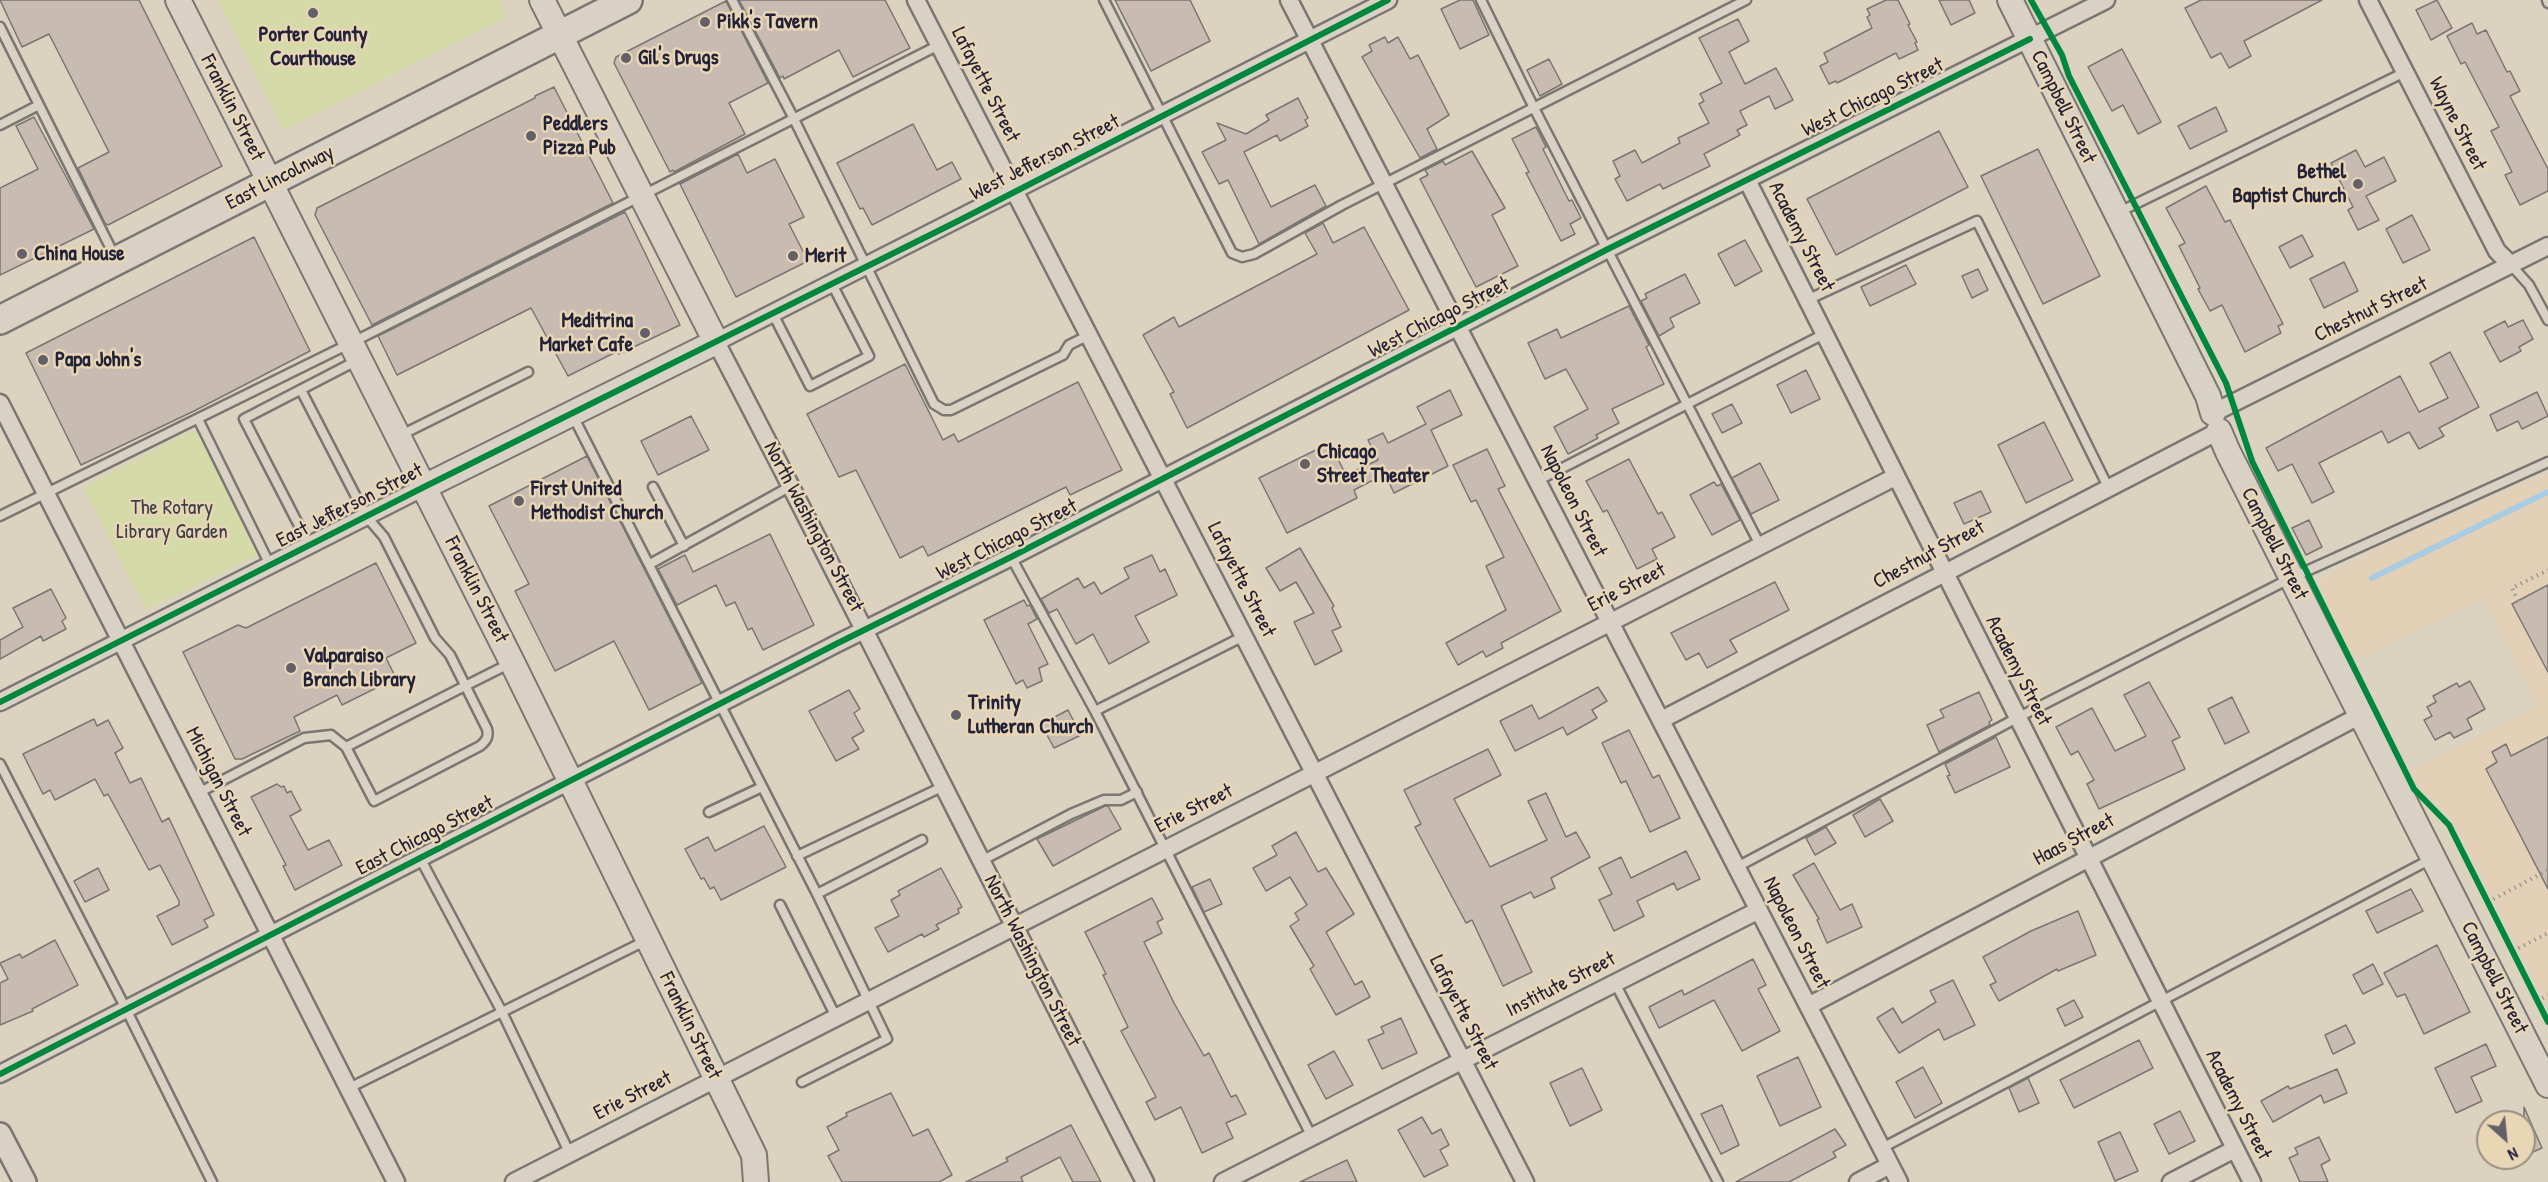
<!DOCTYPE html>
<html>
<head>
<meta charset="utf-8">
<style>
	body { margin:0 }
	#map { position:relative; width:2548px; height:1182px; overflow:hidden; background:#dcd2c0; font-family:"Patrick Hand",sans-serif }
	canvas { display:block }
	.north { position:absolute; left:2476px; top:1110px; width:60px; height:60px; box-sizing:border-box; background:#e8d6b4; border:2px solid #998e84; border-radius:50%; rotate:153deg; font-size:16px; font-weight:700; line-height:24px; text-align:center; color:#22223b }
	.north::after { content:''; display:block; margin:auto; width:21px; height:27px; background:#63606a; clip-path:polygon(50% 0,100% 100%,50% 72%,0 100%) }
</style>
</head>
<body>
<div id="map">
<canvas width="2548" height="1182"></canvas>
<div class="north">N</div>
</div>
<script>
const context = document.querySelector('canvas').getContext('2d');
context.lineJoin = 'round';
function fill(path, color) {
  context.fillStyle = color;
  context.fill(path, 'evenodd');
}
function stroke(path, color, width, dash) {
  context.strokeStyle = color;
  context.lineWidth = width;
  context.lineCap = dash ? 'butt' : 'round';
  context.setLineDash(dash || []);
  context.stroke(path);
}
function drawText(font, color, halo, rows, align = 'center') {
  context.font = font + ' "Patrick Hand",sans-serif';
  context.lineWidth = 5;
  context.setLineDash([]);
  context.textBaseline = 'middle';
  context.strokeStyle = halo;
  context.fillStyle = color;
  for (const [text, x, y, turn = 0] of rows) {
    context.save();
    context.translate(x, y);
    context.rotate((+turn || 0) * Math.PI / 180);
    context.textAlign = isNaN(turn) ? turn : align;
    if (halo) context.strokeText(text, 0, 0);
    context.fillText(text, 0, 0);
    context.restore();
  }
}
fill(new Path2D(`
	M2548,473V1005L2455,822L2420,787L2412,770L2538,706L2484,598L2356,660L2320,586V580L2378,549Z`), '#e4d0b7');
fill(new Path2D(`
	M218,0H498L506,17L284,130Z
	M191,431L199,433L261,553L146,610L83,487Z`), '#d5daa9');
stroke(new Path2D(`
	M2372,578L2548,492`), '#a8cde2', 6);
const building = new Path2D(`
	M0,0H139L222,166L108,225L105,223L78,168L109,152L49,34L22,47Z
	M739,0H885L910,48L853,77L839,50L784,79L783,76L780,78Z
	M1115,0H1190L1210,41L1151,71Z
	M1460,0H1473L1489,35L1460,49L1441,9Z
	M1886,0H1898L1910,24L1908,25L1917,42L1915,43L1918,50L1899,59L1896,53L1837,83L1836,81L1829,84L1820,66L1828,62L1824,53L1872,28L1867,17L1870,15L1867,9Z
	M1939,0H1969L1975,13L1951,25Z
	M2201,0H2322L2244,41L2251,56L2229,68L2221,53L2211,58L2185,8Z
	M2437,0L2452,28L2431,40L2416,10Z
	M726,1L768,83L729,103L745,134L674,172L673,170L670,172L614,63L616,57Z
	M1738,19L1749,41L1729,52L1745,84L1776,68L1793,100L1775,109L1769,96L1740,111L1747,125L1737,130L1740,135L1704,154L1710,166L1663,189L1660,184L1627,201L1615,179L1620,176L1613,161L1635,150L1642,163L1680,143L1678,138L1709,123L1699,104L1704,101L1700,94L1722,83L1699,38Z
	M2472,23L2477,34L2486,30L2507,72L2510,71L2520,91L2510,96L2548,169V191L2520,205L2505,175L2512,172L2491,131L2499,127L2465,62L2461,64L2447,36Z
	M1385,37L1388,43L1398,37L1410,59L1418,55L1449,115L1427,129L1437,149L1420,158L1362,57L1372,51L1369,45Z
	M2122,49L2161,122L2138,134L2123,105L2112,111L2088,67Z
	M1549,59L1562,84L1540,96L1527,70Z
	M554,87L613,203L372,325L315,215L317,208L535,98V96Z
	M1298,98L1308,118L1305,120L1308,126L1280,141L1277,135L1244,152L1271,207L1315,185L1326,206L1259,244L1228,180L1219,184L1202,152L1226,140L1217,123L1246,134L1269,120L1266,115Z
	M2216,107L2227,131L2190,149L2178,126Z
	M34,117L94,229L0,275V188L38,169L16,126Z
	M913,124L937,170L952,162L961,179L872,225L863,208L860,209L837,163Z
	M1536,127L1546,147L1543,149L1569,201L1572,200L1581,218L1570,224L1575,234L1561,241L1526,173L1529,172L1512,139Z
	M1939,131L1968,187L1836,255L1807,199Z
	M2038,149L2100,276L2043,304L1981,176Z
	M2356,150L2365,167L2384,157L2396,181L2366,196L2379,220L2358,230L2348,210L2353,207L2331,163Z
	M1472,151L1505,208L1492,215L1518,266L1476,287L1420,179L1428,175L1425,170L1443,161L1445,165Z
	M738,154L747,173L775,159L804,217L789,224L808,261L736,297L680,184Z
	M2206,186L2225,222L2230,220L2283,324L2278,326L2281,333L2245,352L2222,305L2210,311L2198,289L2200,288L2179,246L2185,243L2166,208Z
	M625,212L680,325L619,354L618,351L568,376L531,308L397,375L378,336Z
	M2412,215L2430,250L2403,263L2386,229Z
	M1323,223L1333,243L1364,227L1409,310L1187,428L1170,394L1174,392L1143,335L1174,317L1179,327L1317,254L1305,233Z
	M2302,235L2313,256L2290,268L2279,247Z
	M254,237L310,351L194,411L81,465L26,353Z
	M1745,240L1762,271L1735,286L1718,254Z
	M2344,262L2358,291L2324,308L2310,279Z
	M1906,265L1916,284L1870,306L1861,287Z
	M1978,269L1988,290L1972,298L1962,276Z
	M1685,274L1700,303L1670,318L1674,327L1659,336L1641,301L1647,298L1645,294Z
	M1629,306L1649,345L1646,347L1664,384L1612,409L1619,423L1596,435L1598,438L1568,454L1554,427L1588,409L1566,369L1545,379L1528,343L1557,329L1561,338Z
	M2523,320L2533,339L2519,347L2521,351L2500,362L2484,332L2505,321L2508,327Z
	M2450,352L2479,407L2439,428L2444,436L2419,449L2409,432L2388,443L2382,431L2319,463L2334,492L2312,503L2292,464L2278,471L2266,448L2400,376L2419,412L2448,398L2430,363Z
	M905,364L943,440L954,434L958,442L1078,382L1122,470L1070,495L1066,487L928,556L923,546L900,558L856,470L839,477L807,414Z
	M1806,370L1820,399L1791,413L1777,385Z
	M1450,390L1462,415L1431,430L1448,466L1394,493L1385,474L1354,490L1357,498L1287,533L1259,478L1330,443L1346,475L1378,460L1368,440L1383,433L1388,443L1426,424L1417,407Z
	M2537,392L2548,416L2522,429L2518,421L2497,431L2490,415Z
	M1732,404L1742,423L1722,433L1712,414Z
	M691,416L709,450L658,475L641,441Z
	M2044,422L2073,480L2026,503L1998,445Z
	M1487,449L1505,486L1498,489L1561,611L1501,643L1503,648L1486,657L1483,651L1458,665L1446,643L1506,610L1486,566L1504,557L1476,500L1471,502L1453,465Z
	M587,456L702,683L649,710L614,641L555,671L515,591L529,584L489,506Z
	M1629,459L1658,514L1662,512L1675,537L1652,549L1657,559L1637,569L1607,510L1603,512L1586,481Z
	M1760,463L1779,500L1751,514L1732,478Z
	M1714,482L1717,486L1721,484L1740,520L1712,535L1690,495Z
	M1981,491L1991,512L1964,524L1954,503Z
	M2309,520L2322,547L2306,555L2292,528Z
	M770,534L814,625L763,650L752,628L748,630L735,602L726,606L716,585L677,605L658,569L685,555L693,572Z
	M1300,548L1334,606L1332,608L1341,627L1332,631L1342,651L1315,665L1294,622L1314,613L1296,582L1280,591L1266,568Z
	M1152,555L1160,572L1165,569L1177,595L1135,616L1149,642L1109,664L1093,634L1076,644L1057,609L1049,613L1041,599L1078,578L1084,588L1094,582L1101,594L1129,578L1124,568Z
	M376,563L416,643L386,658L396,678L342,705L337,695L294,717L300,731L242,759H235L183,652L238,625L246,628Z
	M1775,582L1789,610L1730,640L1737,652L1707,668L1699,653L1686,660L1671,633Z
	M2548,585V672L2512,604Z
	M51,589L66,618L62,621L66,629L43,641L41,636L0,659V640L23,627L13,608Z
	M1024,600L1027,606L1030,605L1037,619L1028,624L1048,664L1039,668L1042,681L1027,688L1023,680L1016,684L984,620Z
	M2470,681L2485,709L2467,719L2472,729L2454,738L2450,732L2435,740L2424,720L2432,716L2427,707L2436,702L2433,696L2457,683L2459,687Z
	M2149,682L2180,737L2172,741L2185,769L2099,809L2087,784L2094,780L2078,751L2071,755L2056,727L2092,708L2115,751L2146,736L2124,695Z
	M1598,687L1607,701L1592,710L1597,718L1567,735L1563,727L1515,751L1500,721L1532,705L1539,719Z
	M849,690L860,709L854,713L864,731L852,738L859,749L836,761L809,711Z
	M1979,692L1992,720L1989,722L1990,725L1939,752L1927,725L1944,717L1940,710Z
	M2232,697L2249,732L2225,744L2208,709Z
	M1068,710L1081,735L1054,748L1041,724Z
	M94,719L97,726L108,720L123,748L115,753L130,783L141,778L162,822L169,818L214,915L204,920L208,927L172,945L157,916L179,905V901L160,865L149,870L108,794L104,796L95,779L55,800L50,790L43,794L23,754Z
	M1629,730L1653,778L1659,775L1680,818L1650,832L1626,781L1621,783L1602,743Z
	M1996,737L2010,767L1955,793L1947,776L1950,775L1945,764Z
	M2548,737V889L2486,769L2497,762L2492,752L2506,744L2511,756Z
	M1488,749L1501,775L1454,799L1490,867L1547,840L1528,801L1546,793L1566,837L1576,832L1590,857L1551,878L1555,888L1534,898L1531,892L1501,906L1532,972L1503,986L1472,920L1466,923L1415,827L1421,824L1404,790Z
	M277,784L281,787L284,786L287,793L291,791L301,810L290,816L308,850L329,840L342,865L295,890L283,866L286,865L251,797Z
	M1880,799L1893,821L1865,837L1853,815Z
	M1105,806H1108L1121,829L1053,866L1037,839Z
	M764,826L786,867L721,900L714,887L710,889L704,878L701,879L685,849L708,837L715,851Z
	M1826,827L1836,843L1815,855L1806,838Z
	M1296,832L1318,872L1326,868L1354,914L1326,932L1355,985L1362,981L1370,997L1336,1015L1310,969L1314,966L1290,926L1299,920L1295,913L1307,905L1290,877L1266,891L1253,868L1277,855L1272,846Z
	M1686,851L1700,879L1677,890L1674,883L1637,901L1644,916L1614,931L1599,900L1612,894L1599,868L1621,857L1631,878Z
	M1814,863L1840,910L1852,904L1862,927L1827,943L1817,920L1819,919L1793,875Z
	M98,868L109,890L85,902L74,881Z
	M941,868L962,907L958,909L959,913L936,925L939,929L924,937L922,934L888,952L875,928L899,916L891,900L900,895L898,891Z
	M1210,879L1222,904L1204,912L1192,887Z
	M2411,889L2423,911L2377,933L2366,911Z
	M1152,898L1163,919L1157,922L1162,933L1144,942L1174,1003L1204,1056L1209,1053L1231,1097L1236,1095L1246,1114L1226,1123L1233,1138L1202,1153L1181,1107L1155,1120L1146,1102L1156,1097L1121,1031L1128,1027L1103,975L1106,974L1085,932Z
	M2078,911L2096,955L2058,971L2057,969L1999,1001L1990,985L1996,982L1983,957L2031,931Z
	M55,940L78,985L32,1009L33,1011L0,1025V983L8,979L0,963L20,954L22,958Z
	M2437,945L2470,1012L2424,1034L2405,994L2397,997L2384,973Z
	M1753,959L1766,985L1758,989L1780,1031L1742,1051L1714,1000L1659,1028L1649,1007L1682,990L1684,995Z
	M2373,964L2383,984L2363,994L2353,975Z
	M1953,980L1975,1025L1944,1040L1939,1029L1899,1053L1877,1018L1893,1008L1902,1023L1936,1002L1930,991Z
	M2074,1000L2083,1017L2065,1026L2057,1009Z
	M1401,1018L1417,1053L1382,1069L1368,1040L1384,1033L1381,1027Z
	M2346,1025L2355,1043L2333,1054L2325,1035Z
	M2139,1040L2153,1068L2074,1108L2060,1080Z
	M2486,1044L2496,1066L2471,1077L2482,1101L2456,1113L2435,1068Z
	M1334,1051L1353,1085L1326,1099L1308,1065Z
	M1798,1057L1821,1107L1780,1126L1757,1076Z
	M1923,1067L1942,1103L1915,1118L1896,1082Z
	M1582,1068L1602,1110L1570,1126L1550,1083Z
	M2337,1069L2347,1093L2324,1103L2321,1095L2273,1122L2261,1101L2288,1086L2290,1089Z
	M2028,1078L2039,1103L2019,1112L2009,1088Z
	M891,1093L913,1136L928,1129L952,1175L939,1182H842L828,1156L839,1150L827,1127L847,1116L846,1113Z
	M1722,1105L1739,1145L1721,1154L1701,1114Z
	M2524,1107L2542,1148L2524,1156Z
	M2180,1111L2195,1141L2169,1154L2154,1124Z
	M1422,1117L1432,1134L1441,1129L1449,1145L1440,1150L1448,1165L1424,1177L1398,1130Z
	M1071,1125L1101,1182H1073L1060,1157L1021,1177L1023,1182H966L1008,1161L1006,1158Z
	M1835,1129L1846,1145L1833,1152L1836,1157L1789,1182H1736Z
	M2120,1132L2138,1171L2115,1181L2098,1142Z
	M2319,1137L2330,1160L2321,1165L2328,1182H2300L2289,1158L2298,1154L2295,1148Z
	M1347,1160L1357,1182H1300Z`);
fill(building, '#c8bbb2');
stroke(building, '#7a7672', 1.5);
const service = new Path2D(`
	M732,0L793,117L934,404L944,410H951L1063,355L1069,345L1089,335
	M1104,0L1232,253L1242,257L1254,254L1342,205L1746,0
	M1481,0L1534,108L1760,545
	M2547,0L2548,3
	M0,27L115,257
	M0,125L39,105
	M2117,213L2405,72
	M2511,265L2529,285L2548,320
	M1807,300L1977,221L2108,487
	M773,314L810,386L869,356L832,284
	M301,390L366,516L384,537L435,638L450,655L487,729C489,737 486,741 480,746L374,801L346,747C401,719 456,690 511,663
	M572,414L817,894L887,1039L802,1082
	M198,419L270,565
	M399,436L528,372
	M1537,481L1824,334
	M653,487L684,546
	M0,516L351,343L939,45
	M309,545L244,419L356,361
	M1011,557L1095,711L1312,1137
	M650,564L791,486
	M1095,711L1244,636
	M0,764L126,1009L212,1182
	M198,793L304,738L331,735L346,747
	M709,812L762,787
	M797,856L944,786
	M420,858L502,1012L570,1154
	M981,861L1071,814L1104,800H1121L1137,792
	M1737,867L2017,718L2291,578L2548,462
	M817,894L922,840
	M780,905L836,1017
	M1615,983L1718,1182
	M349,1088L647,940
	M1882,1148L2431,859`);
const minor = new Path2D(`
	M916,0L1525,1182
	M1289,0L1899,1182
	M2368,0L2497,251L2511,265
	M1747,180L2252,1182
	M0,403L396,1182
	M2213,413L2548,246
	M0,702L424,487
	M1661,720L2219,431
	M1808,1006L2361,715
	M0,1074L838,643L1011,557L1608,249L2106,0
	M514,1182L1895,477
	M1145,1182C1001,903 862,621 716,342L1388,0
	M1223,1182L1759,910
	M1858,1182L1890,1165
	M2171,1182L2235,1149`);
const tertiary = new Path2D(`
	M0,1134L25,1182`);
const secondary = new Path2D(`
	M178,0L512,662L754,1155L756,1182
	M2010,0L2208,396L2213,413
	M2219,431L2228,452L2548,1085
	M424,487L716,342L542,0`);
const primary = new Path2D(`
	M0,320L628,0`);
stroke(service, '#7a7672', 13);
stroke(minor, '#7a7672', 21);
stroke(tertiary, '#7a7672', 26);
stroke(secondary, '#7a7672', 28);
stroke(primary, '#7a7672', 32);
stroke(new Path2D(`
	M2518,601L2512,588L2548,570
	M2488,902L2548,870
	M2513,951L2548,933
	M2537,1001L2548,995`), '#9d9893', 4, [1.5, 4.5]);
stroke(service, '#d8d1c4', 8);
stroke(minor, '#d8d1c4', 16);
stroke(tertiary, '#d8d1c4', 21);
stroke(secondary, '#d8d1c4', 24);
stroke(primary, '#d8d1c4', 27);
stroke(new Path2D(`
	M2031,0L2062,55L2069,76L2226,383L2252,461L2414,789L2449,825L2548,1022
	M0,702L424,487L958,221L1388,0
	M0,1074L838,643L1011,557L1608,249L2030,39`), '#00873e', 6);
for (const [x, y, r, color] of [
	[313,13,6,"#63606a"],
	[705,22,6,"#63606a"],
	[626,58,6,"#63606a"],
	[531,136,6,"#63606a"],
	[2358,184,6,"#63606a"],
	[22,254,6,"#63606a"],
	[793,256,6,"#63606a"],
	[645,333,6,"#63606a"],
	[43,360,6,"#63606a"],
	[1305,464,6,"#63606a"],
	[519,501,6,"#63606a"],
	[291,668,6,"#63606a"],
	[956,715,6,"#63606a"]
]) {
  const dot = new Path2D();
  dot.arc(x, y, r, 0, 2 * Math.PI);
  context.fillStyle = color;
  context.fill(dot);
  stroke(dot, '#e8d6b4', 2);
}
drawText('bold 21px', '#22223b', '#e8d6b4', [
	["Pikk's Tavern",717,22],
	["Porter County",313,35,"center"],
	["Courthouse",313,59,"center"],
	["Gil's Drugs",638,58],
	["Peddlers",543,124],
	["Pizza Pub",543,148],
	["Bethel",2346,172,"right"],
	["Baptist Church",2346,196,"right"],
	["China House",34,254],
	["Merit",805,256],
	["Meditrina",633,321,"right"],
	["Market Cafe",633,345,"right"],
	["Papa John's",55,360],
	["Chicago",1317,452],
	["Street Theater",1317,476],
	["First United",531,489],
	["Methodist Church",531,513],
	["Valparaiso",303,656],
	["Branch Library",303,680],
	["Trinity",968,703],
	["Lutheran Church",968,727]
], 'left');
drawText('21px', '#22223b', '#e8d6b4', [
	["Lafayette Street",985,85,63],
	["West Chicago Street",1873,98,-26],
	["Campbell Street",2063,107,64],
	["Franklin Street",232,108,63],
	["Wayne Street",2457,124,63],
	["West Jefferson Street",1045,158,-27],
	["East Lincolnway",280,178,-27],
	["Academy Street",1801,237,63],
	["Chestnut Street",2371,310,-26],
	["West Chicago Street",1439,318,-27],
	["Napoleon Street",1573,501,63],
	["East Jefferson Street",350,506,-27],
	["North Washington Street",813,527,62],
	["West Chicago Street",1007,540,-27],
	["Campbell Street",2274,544,63],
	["Chestnut Street",1929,555,-28],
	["Lafayette Street",1241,580,63],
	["Erie Street",1627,588,-27],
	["Franklin Street",476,590,63],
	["Academy Street",2018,671,63],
	["Michigan Street",218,782,63],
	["Erie Street",1194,809,-27],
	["East Chicago Street",425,836,-27],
	["Haas Street",2074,840,-28],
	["Napoleon Street",1796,933,63],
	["North Washington Street",1032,961,63],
	["Campbell Street",2494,978,63],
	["Institute Street",1561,985,-27],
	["Lafayette Street",1463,1013,63],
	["Franklin Street",690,1026,64],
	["Erie Street",633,1096,-27],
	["Academy Street",2238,1105,63]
]);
drawText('21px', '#3c3f49', '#e8d6b4', [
	["The Rotary",172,508],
	["Library Garden",172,532]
]);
</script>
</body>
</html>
